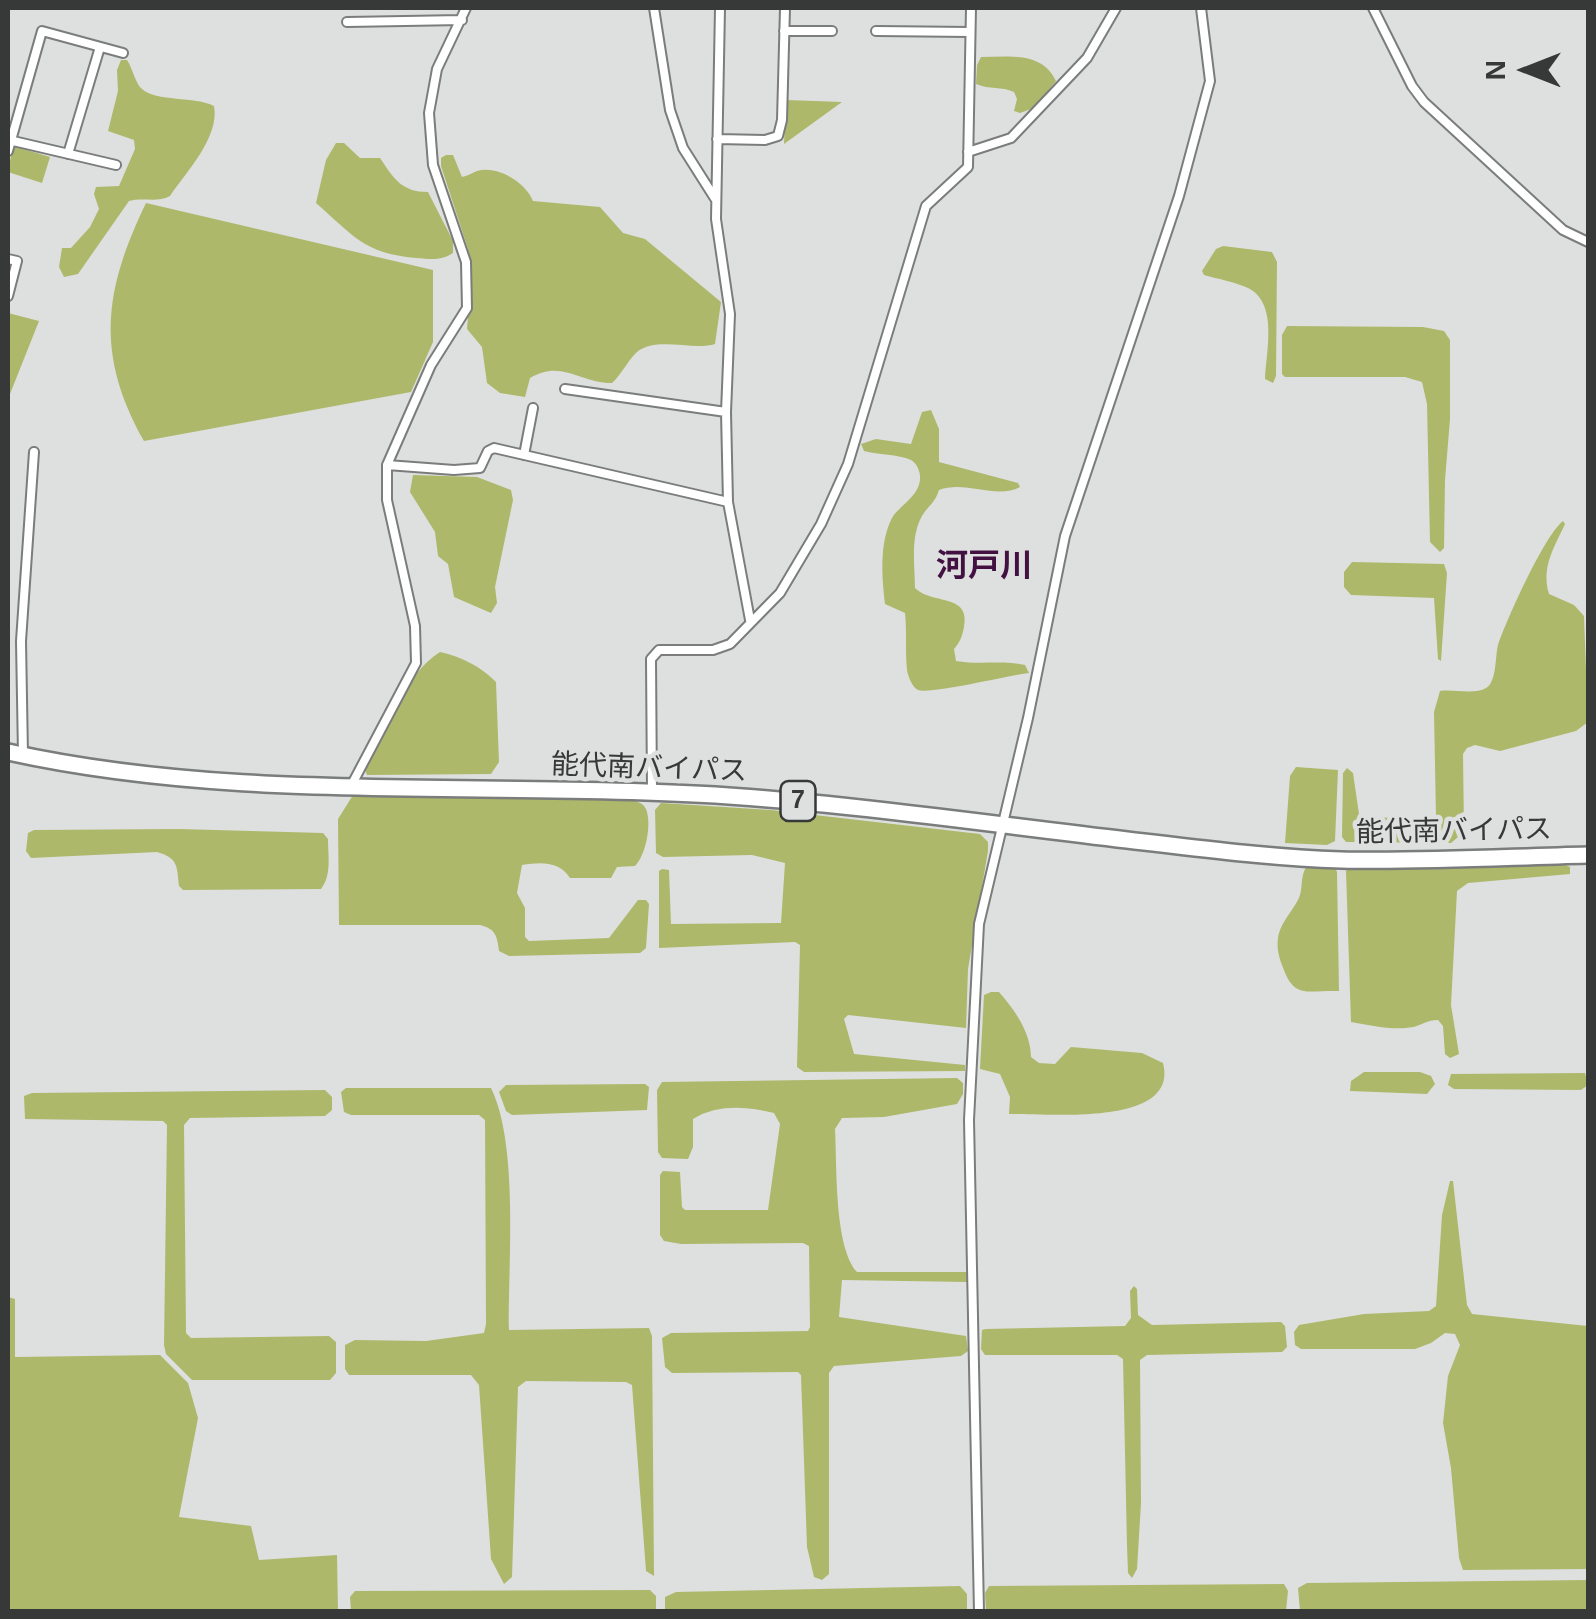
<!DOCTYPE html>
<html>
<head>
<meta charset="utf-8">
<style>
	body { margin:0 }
	#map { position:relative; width:1596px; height:1619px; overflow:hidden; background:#dde0df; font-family:Helvetica,sans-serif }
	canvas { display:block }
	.frame { position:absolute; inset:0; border:10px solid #373838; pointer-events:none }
	.north { position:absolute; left:1476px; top:20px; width:100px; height:100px; -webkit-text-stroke:8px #dde0df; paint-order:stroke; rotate:270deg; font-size:28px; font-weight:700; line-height:40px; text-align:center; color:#373838 }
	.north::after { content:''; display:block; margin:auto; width:35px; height:45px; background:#373838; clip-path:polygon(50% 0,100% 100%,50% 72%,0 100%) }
</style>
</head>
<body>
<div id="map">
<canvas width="1596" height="1619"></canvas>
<div class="frame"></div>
<div class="north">N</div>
</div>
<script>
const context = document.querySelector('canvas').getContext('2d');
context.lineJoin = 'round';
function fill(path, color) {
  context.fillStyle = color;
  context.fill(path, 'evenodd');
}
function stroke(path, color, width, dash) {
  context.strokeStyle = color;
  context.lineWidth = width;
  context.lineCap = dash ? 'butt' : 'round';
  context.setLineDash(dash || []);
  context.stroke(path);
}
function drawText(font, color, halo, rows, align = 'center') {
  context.font = font + ' Helvetica,"Noto Sans JP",sans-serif';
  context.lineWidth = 9;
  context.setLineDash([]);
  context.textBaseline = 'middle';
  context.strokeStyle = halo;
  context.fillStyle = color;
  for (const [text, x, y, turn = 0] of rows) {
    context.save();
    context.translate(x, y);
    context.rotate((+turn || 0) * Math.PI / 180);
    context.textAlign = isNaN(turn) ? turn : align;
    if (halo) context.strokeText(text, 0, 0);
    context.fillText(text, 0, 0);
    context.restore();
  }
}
fill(new Path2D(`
	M981,57C1009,57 1042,51 1056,81L1034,108L1020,113L1014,111L1017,99L1014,92C1001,86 990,90 976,84L977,65Z
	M121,60H127C133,69 135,83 142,89C156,102 195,96 214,106C220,137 186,172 170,196C157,203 143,197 129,201L78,274L64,277L59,267L62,248H71L90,227L99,209L94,194L96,187L119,186L135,149L134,140L108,131L118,91L117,70Z
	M786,100L842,102L784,144Z
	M336,143H344L360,158H380C394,179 402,192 428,192L453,241V253C441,261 431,259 416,258C363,253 354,236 316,203L326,160Z
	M13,146L50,157L42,183L8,172Z
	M446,155H453L462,177C467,176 472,173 477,171C498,165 526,183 533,201L600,207L623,233L645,239L721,302L715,344C693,351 657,336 637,352C628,360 622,374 612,383C580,383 561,359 530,378L525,397L500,393L487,383L482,347L467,329L468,317L472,310V284L468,249L441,166V158Z
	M146,203L433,270V342L411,392L144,441C95,354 104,290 146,203Z
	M1223,246L1272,252L1277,262L1276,376L1273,383L1265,379C1266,353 1278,305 1250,289C1236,282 1218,279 1204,275L1202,271L1216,249Z
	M8,313L39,321L8,399Z
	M1287,326L1423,327L1444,331L1450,340V419L1445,480L1444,548L1440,552L1430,542L1427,404L1422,382L1405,377H1285L1282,374V335Z
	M931,410L939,429V462L1018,483L1020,487C996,500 966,480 939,490C935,503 928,506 922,516C910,537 915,565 915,588C932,605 971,593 964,627C962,637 960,642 954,649L956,661C979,665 1003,660 1025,665L1029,673C1010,675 928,695 918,690C912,687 908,676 907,670C905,651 907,632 905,613L885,604C882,577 879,543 892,518C900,505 918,497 920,480C921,473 917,463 911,460C898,454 878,455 864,451L861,444L876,439L911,444L922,412Z
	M413,475L477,477L511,490L513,500L495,587L497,603L491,613L454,597L448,564L438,556L435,532L410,492Z
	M1563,521L1565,524C1554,548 1541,567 1549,594L1574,605L1584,616L1588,722L1576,731L1500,751L1475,745L1467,748L1463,754L1464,832L1451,843L1346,842L1342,837L1343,773L1347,768L1353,773L1359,814L1364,818L1436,817L1434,712L1440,691C1453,689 1475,695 1486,688C1497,682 1495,656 1498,645C1507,619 1544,536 1563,521Z
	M1352,562L1444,564L1447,573L1441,661L1438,659L1434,598L1351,595L1344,587V572Z
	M440,652C462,657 480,666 496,682L499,762L491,774L367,775L365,770C385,730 403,676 440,652Z
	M1296,767L1338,770L1335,841L1327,845L1285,843L1290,776Z
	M353,795L632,800C638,802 643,803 646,809C652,824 646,855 635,866L617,867L611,878H570C559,861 541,862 522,865L517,893L525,908V937L529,941L609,938L638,900H646L649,904L646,948L640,953L509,956L499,951C497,936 496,929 480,925H339L338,819Z
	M661,803L771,810L980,834L988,842V851L968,969L966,1028L848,1015L844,1019L854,1054L965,1065V1071L804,1072L797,1067L800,945L795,942L659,948V871L662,869L669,870L671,924L781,923L785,863L752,855L663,857L656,853L655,810Z
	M179,829L323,833L328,839C328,856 332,875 321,889L183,890L179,886C177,866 178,858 157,852L31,858L26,851L28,833L34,830Z
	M1319,863L1334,865L1337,872L1339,991C1306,990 1294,1000 1282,965C1278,955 1276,944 1279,933C1283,920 1293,910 1299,898C1303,888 1300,878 1306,867Z
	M1561,863L1570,867V874L1468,883L1457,891L1451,1005L1459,1054L1450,1058L1445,1054L1443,1026L1438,1020C1427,1020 1422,1025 1413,1027C1394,1031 1369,1025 1351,1022L1346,871L1352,865Z
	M991,992H999C1015,1010 1031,1033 1031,1057L1039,1063L1055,1064L1071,1047L1142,1053L1163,1063C1180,1128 1045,1113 1009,1114L1010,1097L1000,1074L980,1069L984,995Z
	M1364,1072H1420L1431,1076L1435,1084L1427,1094L1350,1091L1351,1081Z
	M1585,1073L1588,1085L1581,1090L1454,1089L1448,1085L1451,1074Z
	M957,1078L963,1083V1094L957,1104L884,1117L842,1118L835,1129C837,1165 834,1247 857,1272H967L970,1277L967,1282L842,1280L839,1317L966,1336L968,1351L961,1356L834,1366L829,1373V1574L822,1580L814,1577L807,1547L801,1375L798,1372L672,1373L665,1367L662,1338L671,1333L808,1331L810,1327L809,1246L803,1243L681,1244L664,1241L660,1235V1175L663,1171L680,1172L682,1207L685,1210H768L780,1124L774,1113C748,1106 716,1104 693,1119V1147L688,1159L662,1158L658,1152L657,1090L662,1082Z
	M645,1084L649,1087L647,1110L512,1115L506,1111L499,1092L506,1085Z
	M346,1088H491C519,1145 508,1265 509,1330L649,1328L652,1336L654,1576L646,1571L632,1385L626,1382L526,1381L518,1387L512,1577L504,1584L491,1559L479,1385L471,1375H349L345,1369V1345L355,1340L426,1341L484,1333L486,1324L485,1120L479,1115H351L344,1112L341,1092Z
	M325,1090L332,1097V1110L325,1116L190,1118L184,1125L186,1333L191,1338L329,1336L336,1342V1373L330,1380H192L166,1354L164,1345L167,1125L163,1121L25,1119L24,1096L32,1093Z
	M1450,1181H1453L1467,1305L1472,1314L1588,1326V1569L1463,1570L1459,1558L1451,1468L1443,1423L1448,1376L1460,1345L1455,1334L1445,1333L1431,1343L1415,1349H1301L1295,1345L1294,1332L1299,1325L1364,1314L1429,1311L1436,1306L1442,1215Z
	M1134,1286L1137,1289L1138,1315L1152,1325L1281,1322L1285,1326L1287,1347L1282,1352L1147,1355L1140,1360L1141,1503L1137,1569L1132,1578L1128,1573L1127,1546L1123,1359L1117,1355H985L981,1349L982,1330L986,1329L1125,1326L1131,1318L1130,1291Z
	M8,1297L15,1299V1357L160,1355L188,1383L198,1418L179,1517L251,1526L259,1560L337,1555L338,1611H8Z
	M1588,1580V1611H1300L1298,1588L1307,1583Z
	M1284,1584L1288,1591L1286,1611L986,1612L985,1593L989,1586Z
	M960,1586L967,1594V1611H665V1597L676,1592Z
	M650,1590L656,1596V1611H351L350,1597L355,1591Z`), '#aeb86a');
const street = new Path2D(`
	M654,8L670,110L683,148L716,200
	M720,8L716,219L730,314L726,412L728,502L750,620
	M1373,8L1412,86L1424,102L1563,230L1588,242
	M347,22L462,20
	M784,31H832
	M876,31L970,32
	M717,139L765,140L778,136L782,120L785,8
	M9,140L116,165
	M8,151L42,31L123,53
	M968,152L1011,138L1087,58L1116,8
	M68,154L100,47
	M8,259L17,261L8,296
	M565,389L726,412
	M524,455L533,408
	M387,465L454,470L480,468L488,451L494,448L728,502
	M23,755L21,641L34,452
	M351,786L416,663L415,626L387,500V465L431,365L467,308L466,262L433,165L429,113L437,69L466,8
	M652,792L651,659L659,650H713L730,644L780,593L821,524L848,464L926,206L968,167L971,8
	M979,1612L969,1120L979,924L1028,718L1065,536L1179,196L1210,81L1201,8`);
const highway = new Path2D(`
	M8,752C239,803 480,781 715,795C853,804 990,824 1127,840C1198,848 1270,858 1341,860C1423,862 1506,857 1588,855`);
stroke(street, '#7a7d7c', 12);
stroke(highway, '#7a7d7c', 20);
stroke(street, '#fff', 8);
stroke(highway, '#fff', 15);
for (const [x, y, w] of [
	[798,801,35]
]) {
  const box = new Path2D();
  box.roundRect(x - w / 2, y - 20, w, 40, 8);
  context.fillStyle = '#dde0df';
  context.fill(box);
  stroke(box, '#373838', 2.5);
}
drawText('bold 25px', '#373838', null, [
	["7",798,801]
]);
drawText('28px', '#373838', '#dde0df', [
	["能代南バイパス",649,769,2],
	["能代南バイパス",1454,832,-1]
]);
drawText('bold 32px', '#431141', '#dde0df', [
	["河戸川",984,567]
]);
</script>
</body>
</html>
